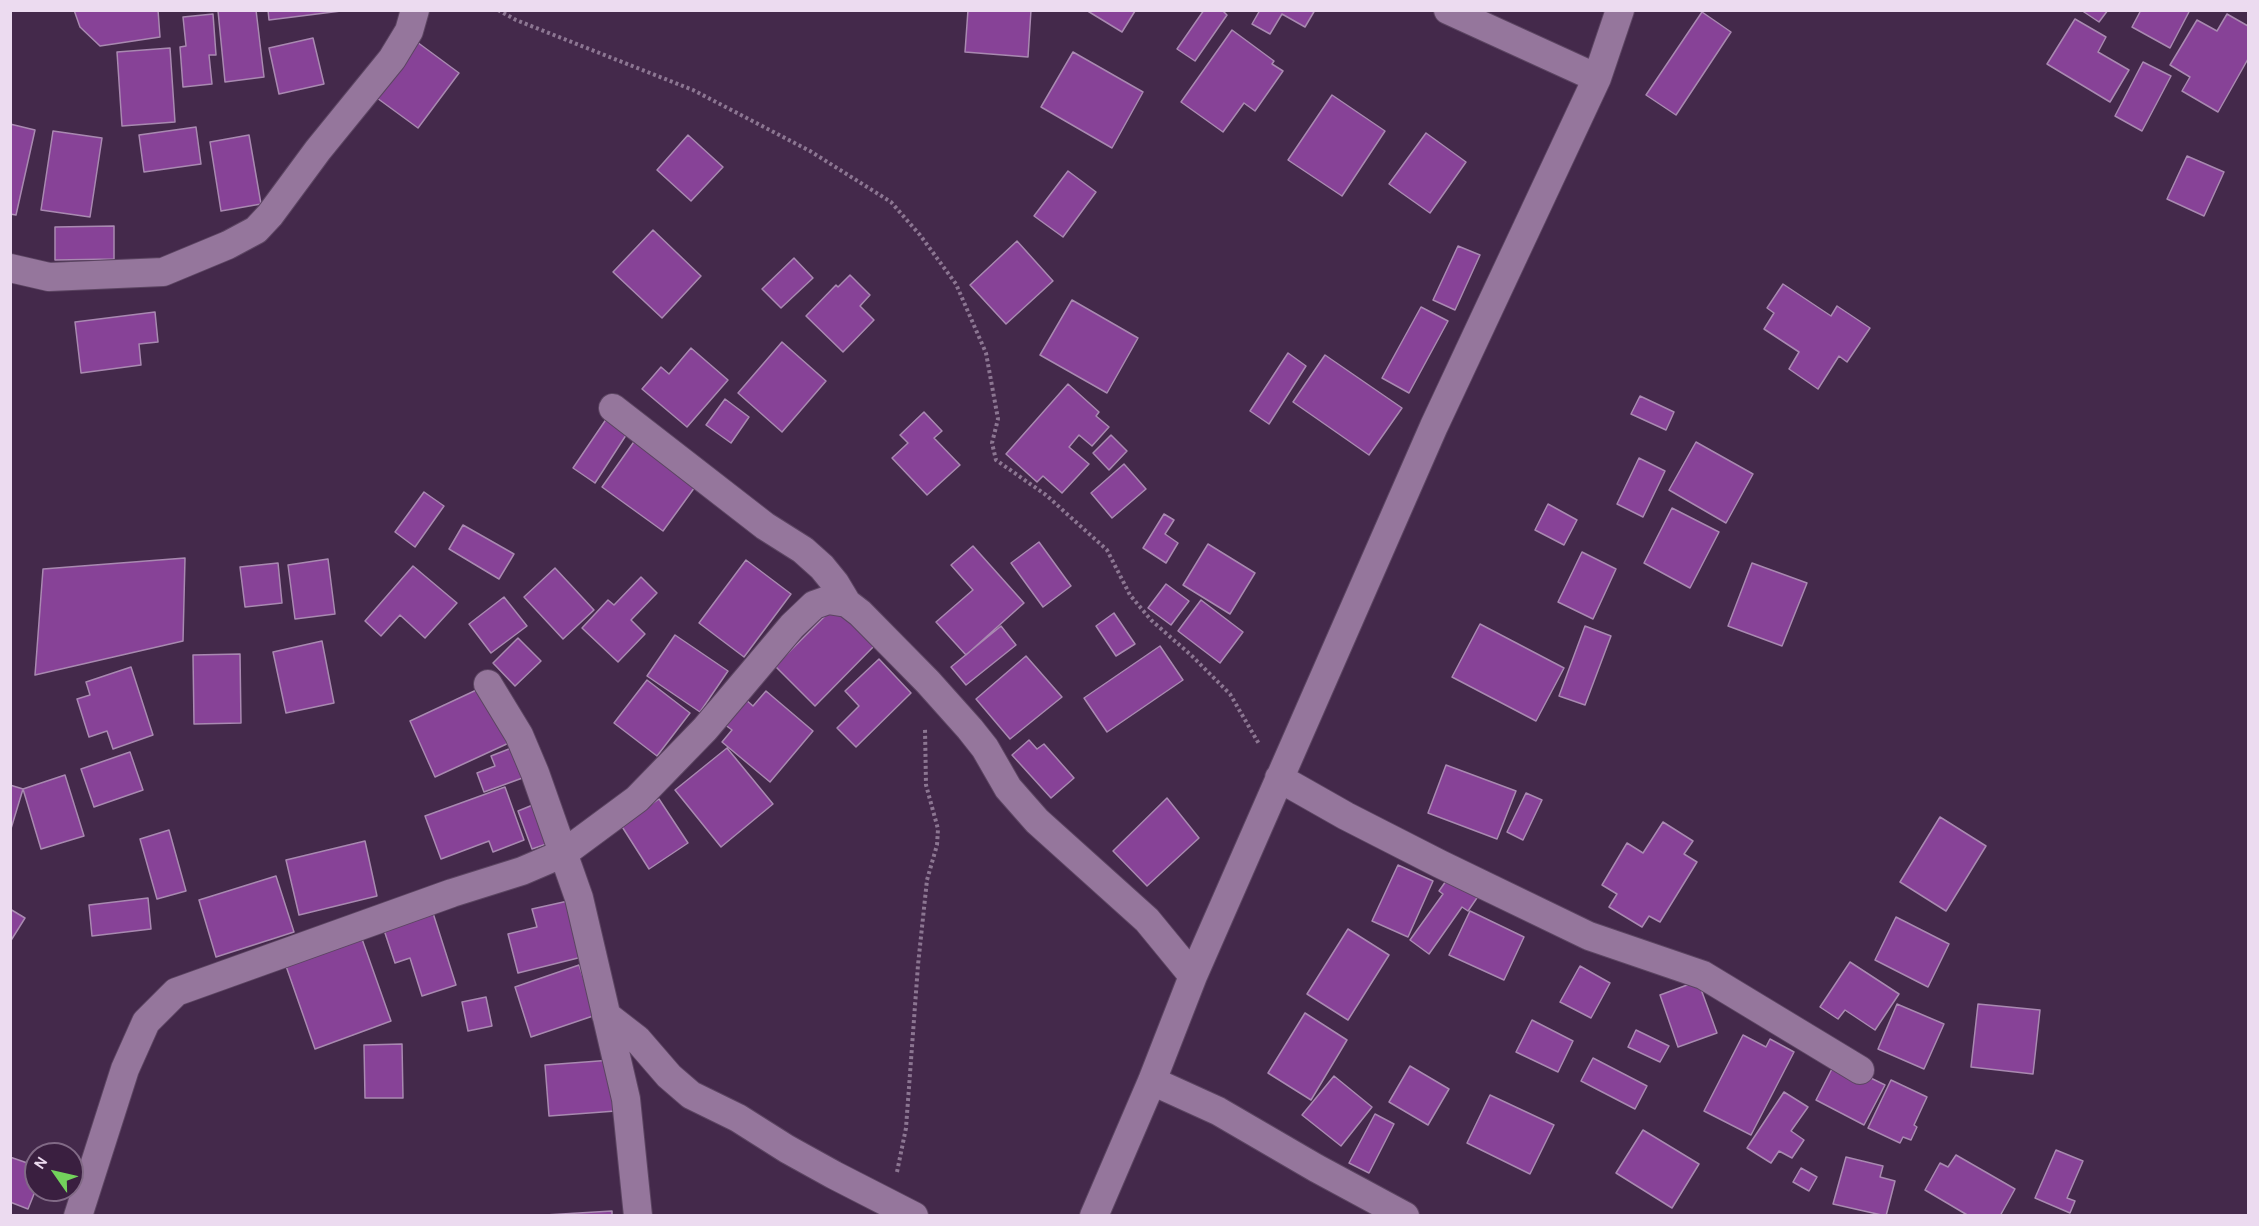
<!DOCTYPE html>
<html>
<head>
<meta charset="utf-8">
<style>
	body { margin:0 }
	#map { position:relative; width:2259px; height:1226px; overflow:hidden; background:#44294b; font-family:Karla,sans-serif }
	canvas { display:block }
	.frame { position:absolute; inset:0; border:12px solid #ecdbf0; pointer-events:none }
	.north { position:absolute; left:24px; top:1142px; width:60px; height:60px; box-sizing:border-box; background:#3a1f40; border:2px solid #816a86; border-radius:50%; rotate:304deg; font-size:16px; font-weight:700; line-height:24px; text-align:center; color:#ecdbf0 }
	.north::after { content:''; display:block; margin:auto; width:21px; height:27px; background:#73d25c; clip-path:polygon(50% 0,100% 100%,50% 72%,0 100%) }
</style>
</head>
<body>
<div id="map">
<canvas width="2259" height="1226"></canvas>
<div class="frame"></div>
<div class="north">N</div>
</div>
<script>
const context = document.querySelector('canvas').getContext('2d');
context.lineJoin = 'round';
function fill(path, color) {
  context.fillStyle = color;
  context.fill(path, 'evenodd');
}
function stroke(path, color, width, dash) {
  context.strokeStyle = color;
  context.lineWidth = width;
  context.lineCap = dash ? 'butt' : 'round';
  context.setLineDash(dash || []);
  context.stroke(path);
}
const building = new Path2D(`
	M74,10H158L160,37L100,46L80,27Z
	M256,10L264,77L225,82L218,11Z
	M268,10H349L269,20Z
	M968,10H1031L1028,57L965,52Z
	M1086,10H1134L1135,11L1122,32Z
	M1204,10H1222L1227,15L1195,61L1177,49Z
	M1260,10H1315L1305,27L1282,14L1270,34L1252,24Z
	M2081,10H2108L2099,22Z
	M2141,10H2190L2170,48L2132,27Z
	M1702,12L1731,32L1676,115L1646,95Z
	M213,14L216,55H209L212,84L183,87L180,47L186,46L183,17Z
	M2227,14L2248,26V59L2218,112L2182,91L2190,77L2170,65L2197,20L2217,31Z
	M2075,19L2106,37L2098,52L2129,70L2110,102L2047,64Z
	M1232,30L1274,61L1272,64L1283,71L1255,111L1244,103L1223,132L1181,102Z
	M313,38L324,84L279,94L269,48Z
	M417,42L459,73L418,128L377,98Z
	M170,48L175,122L122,126L117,52Z
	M1073,52L1143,92L1112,148L1041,107Z
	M2143,62L2171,76L2142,131L2115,116Z
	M1332,95L1385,131L1342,196L1288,160Z
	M10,124L35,130L16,215L10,214Z
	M196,127L201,164L144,172L139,135Z
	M53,131L102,138L90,217L41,210Z
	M1426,133L1466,162L1430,213L1389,184Z
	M249,135L261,204L221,211L210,142Z
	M688,135L723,167L691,201L657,170Z
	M2187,156L2224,172L2204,216L2167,199Z
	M1068,171L1096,192L1063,237L1034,216Z
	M114,226V259L55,260V227Z
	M653,230L701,276L662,318L613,272Z
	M1017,241L1053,281L1006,324L970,285Z
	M1458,246L1480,255L1455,310L1433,300Z
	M794,258L813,278L781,308L762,289Z
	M850,275L870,295L860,306L874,320L843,352L806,316L836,285L838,287Z
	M1783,284L1831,316L1837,306L1870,328L1847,362L1839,356L1818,389L1789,369L1799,352L1764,329L1774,313L1767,308Z
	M1072,300L1138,338L1107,393L1040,355Z
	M1421,307L1448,321L1409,393L1382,378Z
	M155,312L158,342L139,344L141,365L81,373L75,322Z
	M782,342L826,381L782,432L738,393Z
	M691,348L728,380L687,427L642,389L661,367L669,374Z
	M1288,353L1306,366L1269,424L1250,411Z
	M1325,355L1402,408L1369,455L1293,402Z
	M1068,384L1099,412L1096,416L1109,427L1092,446L1079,435L1069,447L1089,464L1062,493L1043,476L1037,482L1006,454Z
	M1640,396L1674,412L1666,430L1631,414Z
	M725,399L749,417L731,443L706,425Z
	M924,412L942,431L934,438L960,465L927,495L892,458L908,443L900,435Z
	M609,415L630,429L595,483L573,468Z
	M1111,435L1127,451L1109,470L1093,453Z
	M638,436L700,480L663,531L602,487Z
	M1696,442L1753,474L1726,523L1669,490Z
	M1639,458L1665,471L1643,517L1617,504Z
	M1124,464L1146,489L1112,518L1091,493Z
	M424,492L444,506L415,547L395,532Z
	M1548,504L1577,520L1564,545L1535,530Z
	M1672,508L1719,532L1690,588L1644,563Z
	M1164,514L1174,520L1165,534L1178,543L1166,563L1143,548Z
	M463,525L514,554L499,579L449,549Z
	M1039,542L1071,586L1043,607L1011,563Z
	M1208,544L1255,573L1230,614L1183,585Z
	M973,546L1024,603L966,655L936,622L973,590L951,565Z
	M1582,552L1616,569L1593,619L1558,602Z
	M185,558L183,641L35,675L43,569Z
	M328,559L335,614L295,619L288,565Z
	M746,560L791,594L744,657L699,623Z
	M278,563L282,603L245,607L240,567Z
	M1752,563L1807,583L1782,646L1728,626Z
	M413,566L457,603L425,638L400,615L381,636L365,621Z
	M555,568L594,610L563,639L524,597Z
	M641,577L657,593L631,620L645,634L618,662L582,628L608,600L614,605Z
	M1166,584L1189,601L1171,625L1148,608Z
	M504,597L527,626L491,653L469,624Z
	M1201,600L1243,632L1220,663L1178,631Z
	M839,602L878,642L815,706L775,666Z
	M1114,613L1135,644L1116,656L1096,626Z
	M1480,624L1564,668L1536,721L1452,677Z
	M1001,626L1016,645L966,685L951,667Z
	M1585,626L1611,636L1585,705L1559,696Z
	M675,635L728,671L700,712L647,676Z
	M518,638L541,661L515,686L493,663Z
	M322,641L334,703L286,713L273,652Z
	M1160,646L1183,680L1107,732L1084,698Z
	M240,654L241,723L194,724L193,655Z
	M1026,656L1062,697L1010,739L976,699Z
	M879,659L911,693L856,747L837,728L859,706L845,691Z
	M131,667L153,735L113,749L107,731L89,737L77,699L90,695L86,682Z
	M647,680L690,713L657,756L614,723Z
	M485,686L511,742L435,777L410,721Z
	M766,691L813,731L770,782L722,742L732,730L724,724L745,699L753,706Z
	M1029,740L1037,749L1044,744L1074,778L1051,798L1012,755Z
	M514,747L528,776L484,792L477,773L495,766L491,756Z
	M727,748L773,804L721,847L675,790Z
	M130,752L143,790L94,807L81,769Z
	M1446,765L1516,791L1497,839L1428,813Z
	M65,775L84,836L41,849L23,789Z
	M10,785L23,789L10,832Z
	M505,787L524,840L493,852L489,841L441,859L425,816Z
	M1526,793L1542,800L1523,840L1507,832Z
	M1167,798L1199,838L1147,886L1113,851Z
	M659,799L688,843L649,869L621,825Z
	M540,802L555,841L532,849L518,811Z
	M1940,817L1986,846L1946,911L1900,882Z
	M1663,822L1693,841L1684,854L1697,862L1660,922L1649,916L1642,927L1609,907L1617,894L1602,885L1627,843L1643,853Z
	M169,830L186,891L157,899L140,839Z
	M365,841L377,896L299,915L286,860Z
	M1398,865L1433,881L1408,937L1372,921Z
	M1453,871L1481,892L1468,911L1462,907L1429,954L1410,940L1443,894L1439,891Z
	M276,876L294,932L216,957L199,900Z
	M148,898L151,929L92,936L89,905Z
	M568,901L582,957L518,973L508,934L537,927L532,909Z
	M10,909L25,918L10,942Z
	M1470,911L1524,937L1504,980L1449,955Z
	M433,913L456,985L422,996L410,958L395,963L384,930Z
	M1896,917L1949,944L1928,987L1875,960Z
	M1348,929L1389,955L1348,1020L1307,994Z
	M362,939L391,1021L315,1049L286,966Z
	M1850,962L1899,994L1875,1030L1845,1010L1838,1019L1820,1007Z
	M579,965L596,1015L531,1037L515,987Z
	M1580,966L1610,983L1591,1018L1560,1002Z
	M1698,981L1717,1033L1678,1047L1660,995Z
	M486,997L492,1026L468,1031L462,1002Z
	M1897,1004L1944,1024L1924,1069L1878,1049Z
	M1978,1004L2040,1010L2033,1074L1971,1067Z
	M1305,1013L1347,1040L1311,1100L1268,1073Z
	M1532,1020L1573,1041L1558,1072L1516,1052Z
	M1636,1030L1669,1046L1660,1062L1628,1047Z
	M1743,1035L1766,1047L1770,1039L1794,1052L1751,1135L1704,1111Z
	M402,1044L403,1098H365L364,1045Z
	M1593,1058L1647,1086L1635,1109L1581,1081Z
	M612,1060L616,1111L549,1116L545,1065Z
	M1836,1061L1885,1085L1864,1125L1816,1100Z
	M1410,1066L1449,1089L1428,1125L1389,1102Z
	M1334,1076L1372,1107L1341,1146L1302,1115Z
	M1891,1080L1927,1097L1914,1125L1917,1127L1911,1140L1903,1137L1900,1143L1868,1128Z
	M1784,1092L1808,1107L1791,1131L1804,1140L1792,1158L1779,1151L1771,1163L1747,1148Z
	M1490,1095L1554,1125L1530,1174L1467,1143Z
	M1375,1114L1394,1124L1369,1173L1349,1163Z
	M1643,1130L1699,1164L1672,1208L1616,1173Z
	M2056,1150L2083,1161L2067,1198L2075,1201L2070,1213L2035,1198Z
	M1956,1155L2015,1189L2000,1216H1969L1925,1190L1940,1163L1948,1167Z
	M10,1157L36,1166V1189L28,1209L10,1202Z
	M1846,1157L1883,1166L1880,1177L1895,1181L1886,1216L1833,1204Z
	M1801,1168L1817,1177L1809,1191L1793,1182Z
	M612,1211V1216H545V1215Z`);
fill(building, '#874297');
stroke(building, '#a989b1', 1.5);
const minor = new Path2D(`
	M1448,10L1597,78
	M10,268L49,277L163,272L228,245L256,230L270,215L318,150L392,59L409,31L415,10
	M613,408L765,526L803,550L822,567L835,583L847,603
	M488,684L519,735L535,773L579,898L626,1099L638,1216
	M1279,778L1346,816L1440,864L1589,936L1703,975L1860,1070
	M606,1015L637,1039L669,1076L691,1095L738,1118L787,1149L834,1175L914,1216
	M1152,1081L1218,1111L1316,1168L1405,1216
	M78,1216L125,1069L146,1022L176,992L452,893L522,871L564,853L637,799L705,729L792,626L814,605L828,600L847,603L860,613L928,682L970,729L985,748L1008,788L1037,821L1147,920L1193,976
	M1094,1216L1152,1081L1193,976L1434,426L1597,78L1620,10`);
stroke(minor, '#5c4562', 30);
stroke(new Path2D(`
	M498,10L516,20L693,90L810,151L891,202L920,235L956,284L986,353L998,419L992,443L996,460L1046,495L1107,550L1130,595L1151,620L1192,656L1230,694L1259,744
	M897,1172L906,1128L918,965L927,880L937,845L938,829L926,785L925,728`), '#8c7692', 4, [3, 3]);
stroke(minor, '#95769c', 28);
</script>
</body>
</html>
